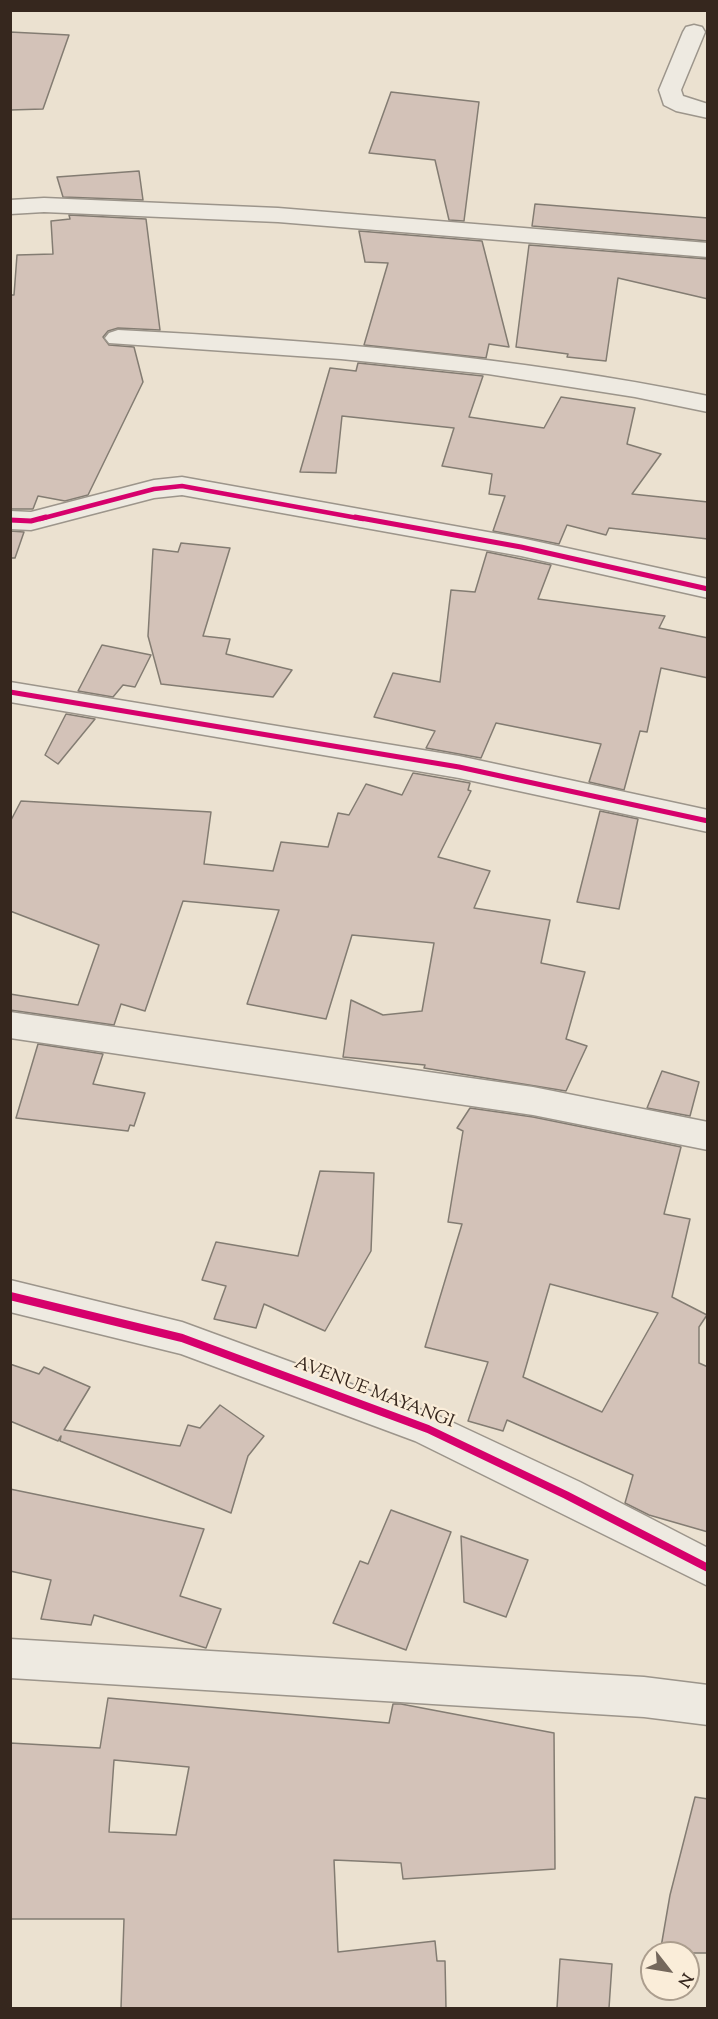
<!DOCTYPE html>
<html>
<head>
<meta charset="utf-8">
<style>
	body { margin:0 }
	#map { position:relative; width:718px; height:2019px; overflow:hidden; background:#ebe1d0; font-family:"Sorts Mill Goudy",serif }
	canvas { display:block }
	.frame { position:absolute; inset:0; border:12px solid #36271e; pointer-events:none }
	.north { position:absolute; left:640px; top:1941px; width:60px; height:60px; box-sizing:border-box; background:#faedd9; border:2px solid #ac9e8e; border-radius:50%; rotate:121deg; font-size:16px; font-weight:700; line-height:24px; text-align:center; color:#36271e }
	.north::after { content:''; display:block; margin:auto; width:21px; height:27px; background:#75685c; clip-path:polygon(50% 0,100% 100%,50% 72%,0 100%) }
</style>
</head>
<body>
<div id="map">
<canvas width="718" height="2019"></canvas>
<div class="frame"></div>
<div class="north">N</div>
</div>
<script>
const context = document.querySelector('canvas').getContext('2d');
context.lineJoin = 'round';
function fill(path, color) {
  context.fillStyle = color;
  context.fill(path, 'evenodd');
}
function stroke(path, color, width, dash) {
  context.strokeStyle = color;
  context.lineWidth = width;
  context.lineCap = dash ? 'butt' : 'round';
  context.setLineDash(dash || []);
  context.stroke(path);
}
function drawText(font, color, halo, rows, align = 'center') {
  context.font = font + ' "Sorts Mill Goudy",serif';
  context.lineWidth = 4.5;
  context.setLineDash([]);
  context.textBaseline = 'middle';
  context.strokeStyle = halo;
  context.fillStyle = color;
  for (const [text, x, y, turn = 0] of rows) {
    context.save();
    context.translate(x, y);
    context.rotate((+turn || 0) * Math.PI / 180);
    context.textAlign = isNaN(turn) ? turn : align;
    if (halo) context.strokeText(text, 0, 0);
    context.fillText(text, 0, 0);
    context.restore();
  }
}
const building = new Path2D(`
	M10,32L69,35L43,109L10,110Z
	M391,92L479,102L464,221L449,220L435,160L369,153Z
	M139,171L143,200L63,197L57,177Z
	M535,204L708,218V241L532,226Z
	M69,215L146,219L160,330L118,328L108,331L103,337L109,345L134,347L143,382L88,495L65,501L38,496L33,509H10V295H14L17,255L53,254L51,221L70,219Z
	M359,231L482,241L509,347L489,344L486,358L364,345L388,263L365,262Z
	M529,245L708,259V299L618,278L606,361L567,357L568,354L516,347Z
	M358,363L483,376L469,417L544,428L561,397L635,408L627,444L661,454L632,494L708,502V539L609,528L606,535L567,525L559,544L493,531L505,496L489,494L492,474L442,466L454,428L342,416L336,473L300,472L330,368L356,371Z
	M10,531L24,532L15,558H10Z
	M181,543L230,548L203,636L230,639L226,654L292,670L273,697L161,684L148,636L153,549L178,552Z
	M487,552L551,565L538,599L665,616L659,628L708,638V678L661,668L647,732L640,731L624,790L589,782L601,744L496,723L481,758L426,748L435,731L374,717L393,673L440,682L451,590L475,592Z
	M102,645L151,655L135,687L123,685L113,697L78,691Z
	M66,714L95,719L58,764L45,755Z
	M413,773L470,783L468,790L471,791L438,857L490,871L474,908L550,920L541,963L585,972L566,1039L587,1046L566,1091L424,1068L425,1065L343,1057L351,1000L383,1015L422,1011L434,943L352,935L326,1019L247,1004L279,910L183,901L145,1011L121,1004L114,1025L10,1010V994L78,1005L99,945L10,911V822L21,801L211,812L204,864L273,871L281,842L328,847L338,813L349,815L366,784L402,795Z
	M600,811L638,819L619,909L577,902Z
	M38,1044L103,1054L93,1084L145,1093L134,1126L130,1125L128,1131L16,1118Z
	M662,1071L699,1082L690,1116L647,1108Z
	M470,1108L533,1117L681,1147L664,1214L690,1219L672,1297L707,1315L699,1327V1363L708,1367V1532L649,1515L625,1503L633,1475L507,1420L503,1431L468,1421L488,1362L425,1347L462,1224L448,1222L463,1131L457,1128ZM550,1284L658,1313L602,1412L523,1377Z
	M320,1171L374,1173L371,1251L325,1331L264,1304L256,1328L214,1319L226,1286L202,1280L216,1242L298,1256Z
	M10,1364L39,1374L44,1367L90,1387L64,1430L180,1446L188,1425L200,1428L220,1405L264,1436L248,1456L231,1513L60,1441L61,1436L58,1441L10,1421Z
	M10,1489L204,1529L180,1596L221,1609L206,1648L94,1615L91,1625L41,1619L51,1580L10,1571Z
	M391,1510L451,1532L406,1650L333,1623L360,1561L368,1564Z
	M461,1536L528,1560L506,1617L464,1602Z
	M108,1698L389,1723L393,1704H401L554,1733L555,1869L403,1879L401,1863L334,1860L338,1952L435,1941L437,1961H445L446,2008H121L124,1919H10V1743L100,1748ZM114,1760L189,1767L176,1835L109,1832Z
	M695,1797L708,1799V1953H660L670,1895Z
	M560,1959L612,1964L609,2008H557Z`);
fill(building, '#d3c2b8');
stroke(building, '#837c72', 1.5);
const minor = new Path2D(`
	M694,25L702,27L705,32L681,90L683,96L708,104V118L676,111L664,105L659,90L683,32L686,27Z
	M44,198L278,208L708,243V257L278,222L44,212L10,214V200Z
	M118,330C316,340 513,356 708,396V412L635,397L488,374L341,359L109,343L105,338L109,333Z
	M182,477L521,538L708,579V598L521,556L182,495L154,498L31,530L10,529V511L31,512L154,480Z
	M10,682L459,756L708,810V832L459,778L10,702Z
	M10,1012L533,1087L708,1122V1150L533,1115L10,1038Z
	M10,1639L644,1677L708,1685V1725L644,1717L10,1678Z`);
const tertiary = new Path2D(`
	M10,1280L182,1322L441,1417L580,1482L708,1548V1586L415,1441L181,1354L10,1312Z`);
stroke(minor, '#9c958b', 3);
stroke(tertiary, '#9c958b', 3);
fill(minor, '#eeeae1');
fill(tertiary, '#eeeae1');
stroke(new Path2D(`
	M40,519L154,489L182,486L363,519`), '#d6006c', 4.5);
stroke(new Path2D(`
	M355,517L521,547L708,589
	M10,520L31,521L46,517
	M10,692L459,767L708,821`), '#d6006c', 5);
stroke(new Path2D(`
	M10,1296L182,1338L428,1429L566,1495L708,1568`), '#d6006c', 8);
drawText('18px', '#36271e', '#faedd9', [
	["AVENUE MAYANGI",374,1394,21]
]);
</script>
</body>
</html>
